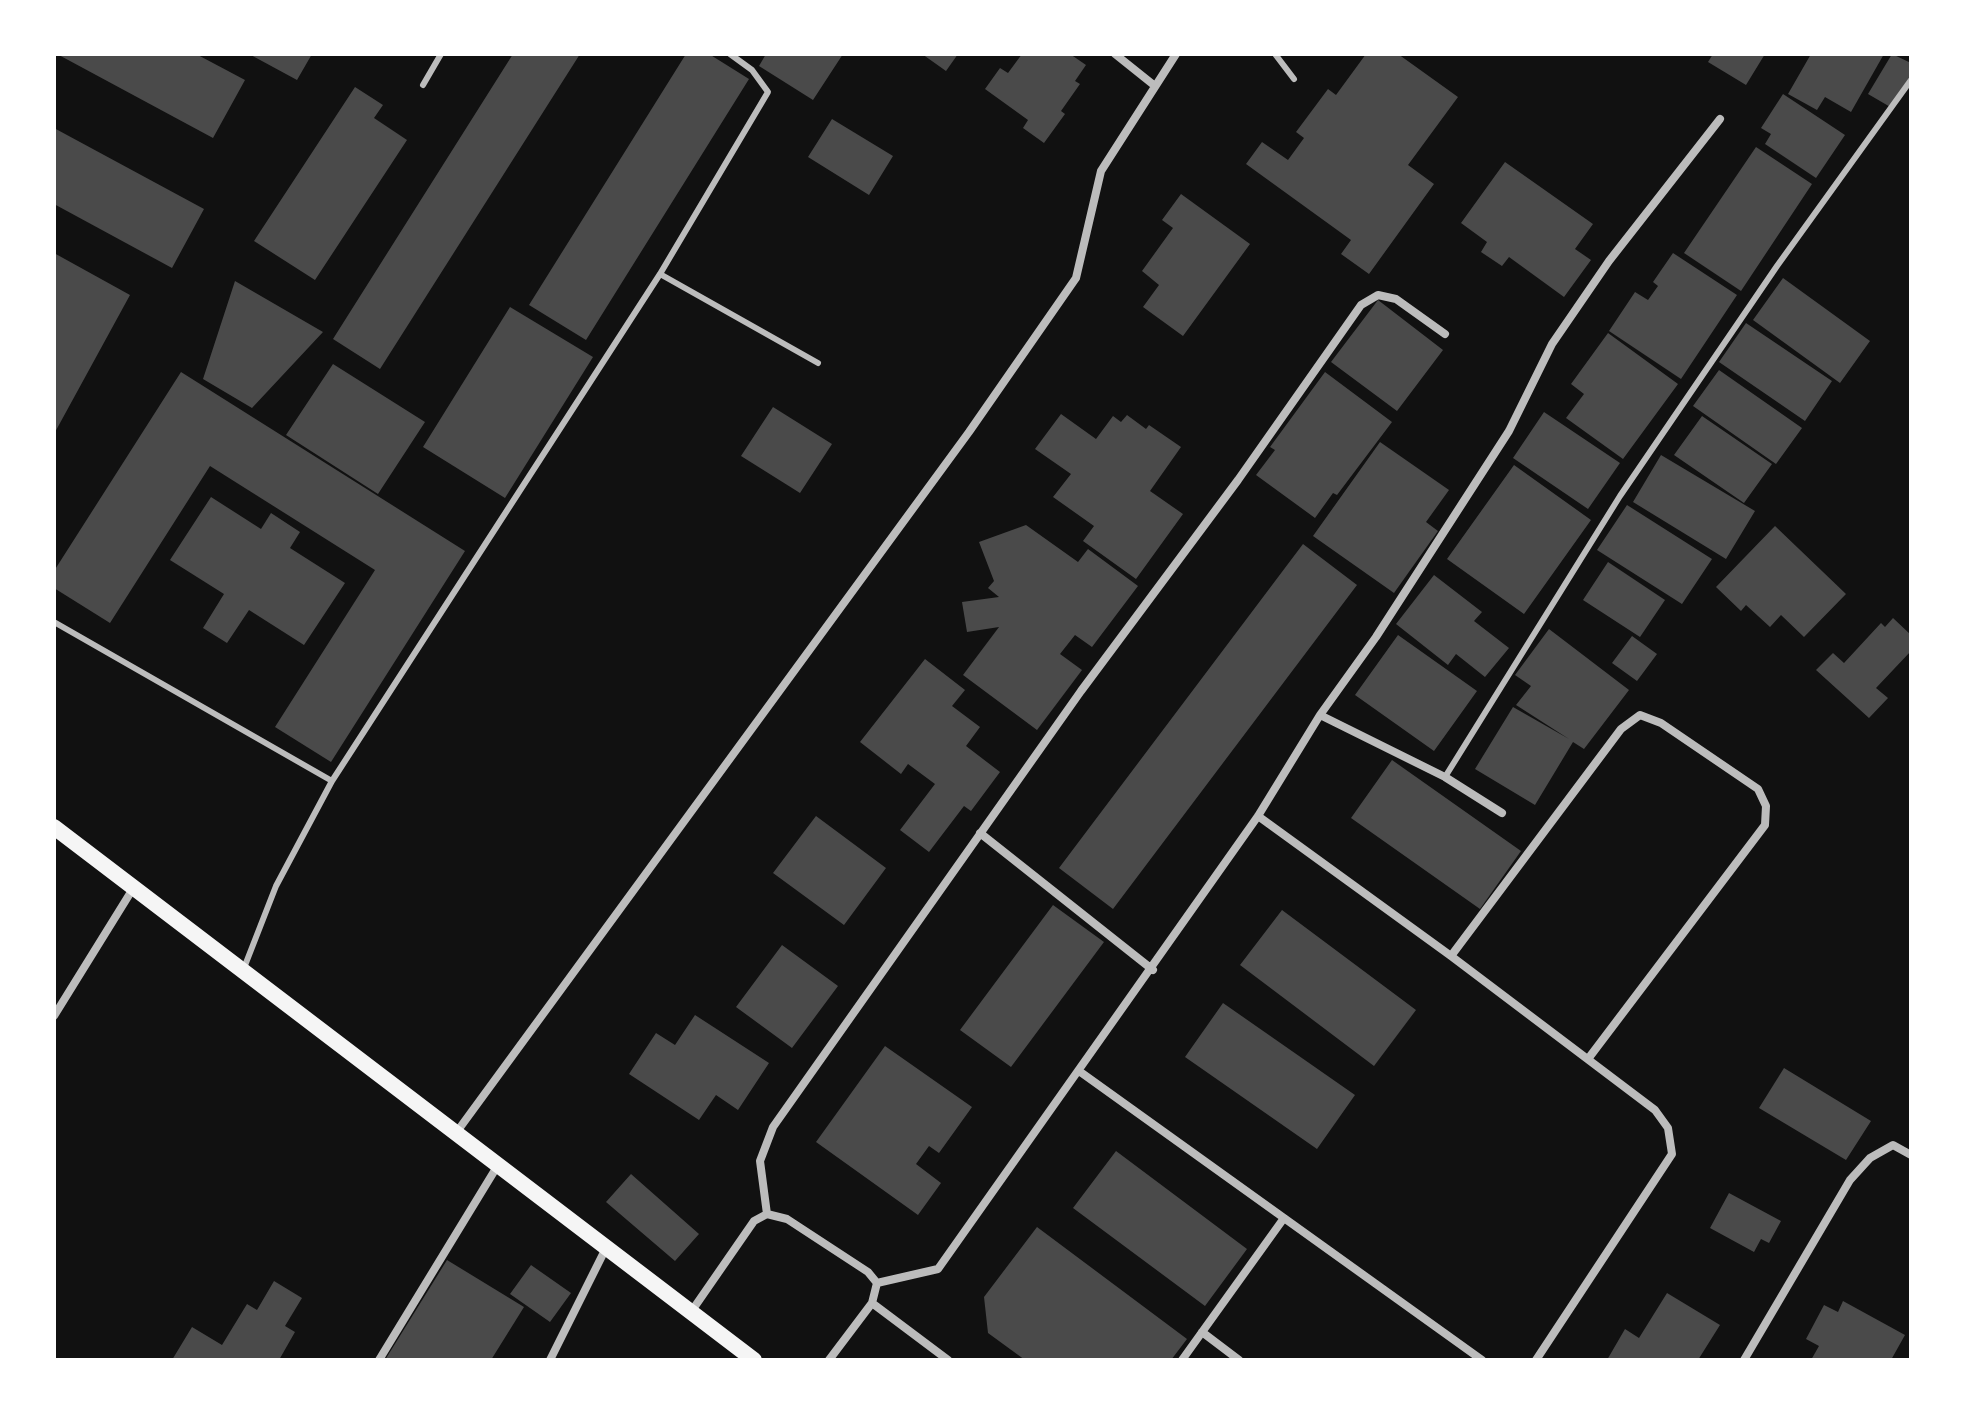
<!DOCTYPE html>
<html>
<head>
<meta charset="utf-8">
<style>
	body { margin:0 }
	#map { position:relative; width:1965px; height:1414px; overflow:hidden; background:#111; font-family:"Libre Baskerville",serif }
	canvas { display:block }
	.frame { position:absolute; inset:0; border:56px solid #fff; pointer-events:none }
</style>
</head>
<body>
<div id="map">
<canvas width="1965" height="1414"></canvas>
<div class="frame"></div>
</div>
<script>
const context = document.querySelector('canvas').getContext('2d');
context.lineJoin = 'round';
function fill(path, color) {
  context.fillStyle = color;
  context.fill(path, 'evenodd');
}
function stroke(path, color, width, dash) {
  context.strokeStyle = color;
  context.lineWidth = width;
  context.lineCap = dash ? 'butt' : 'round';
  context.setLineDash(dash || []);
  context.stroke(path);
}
fill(new Path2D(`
	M57,54H196L245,80L213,138Z
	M249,54H312L297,80Z
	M513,54H580L380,369L333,339Z
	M686,54H709L749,79L586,340L529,305Z
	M766,54H843L813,100L759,66Z
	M922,54H958L946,71Z
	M1022,54H1070L1086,65L1075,81L1080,84L1061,111L1065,114L1044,143L1023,128L1028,120L985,89L1000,68L1008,73Z
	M1366,54H1398L1458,97L1408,165L1434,184L1369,274L1341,254L1351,240L1246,164L1262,142L1288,160L1304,138L1296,132L1328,89L1336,95Z
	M1713,54H1765L1746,85L1708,62Z
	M1811,54H1884L1851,112L1825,97L1817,110L1788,94Z
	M1892,54L1911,63V75L1892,108L1868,94Z
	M355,87L383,105L374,118L407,140L315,280L254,241Z
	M1783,94L1845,135L1816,178L1765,144L1771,134L1761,128Z
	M832,119L893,156L869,195L808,157Z
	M54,128L204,209L172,268L54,204Z
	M1756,147L1812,184L1741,291L1684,253Z
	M1505,162L1593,224L1575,249L1591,260L1564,297L1509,257L1502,266L1481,252L1487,242L1461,223Z
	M1181,194L1250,244L1183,336L1143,307L1159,285L1142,271L1173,228L1162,220Z
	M54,253L130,295L54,434Z
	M1673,253L1737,295L1681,379L1609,331L1635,292L1648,300L1658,286L1653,282Z
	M1783,278L1870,341L1840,383L1753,320Z
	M235,281L323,332L252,408L203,379Z
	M1378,300L1443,350L1397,411L1331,362Z
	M510,307L593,357L505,498L423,447Z
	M1746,323L1832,381L1805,421L1719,362Z
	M1608,333L1678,384L1623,459L1566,418L1584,394L1571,384Z
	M333,364L425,422L378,494L286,435Z
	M1719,370L1802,428L1776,464L1693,406Z
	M181,372L465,551L331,762L275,727L375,570L210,466L110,623L54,588V571Z
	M1325,372L1392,422L1337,495L1333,493L1315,518L1256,475L1275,450L1270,447Z
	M773,407L832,444L800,493L741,456Z
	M1544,412L1620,463L1588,509L1513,458Z
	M1061,414L1096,439L1113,416L1121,422L1127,415L1146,429L1149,425L1181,447L1150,491L1183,514L1136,579L1083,541L1094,526L1053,497L1071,474L1035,449Z
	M1702,416L1772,464L1744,503L1674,455Z
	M1380,442L1449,490L1426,522L1438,531L1394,593L1313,536Z
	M1661,455L1755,511L1726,559L1633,502Z
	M1514,465L1591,520L1524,614L1447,559Z
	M211,497L261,529L271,513L300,532L290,548L345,583L304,645L249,610L227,643L203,628L224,594L170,560Z
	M1627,505L1712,559L1682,604L1597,550Z
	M1026,525L1078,562L1088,549L1138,586L1092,647L1075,635L1060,654L1082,670L1037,730L963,675L999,627L967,632L962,602L999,597L988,588L994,581L979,542Z
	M1775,526L1846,594L1804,637L1781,615L1770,627L1746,605L1741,611L1716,587Z
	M1303,544L1357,585L1113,909L1059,868Z
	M1608,562L1665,600L1640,637L1583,600Z
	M1434,575L1482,612L1474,621L1509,648L1485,677L1456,654L1448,665L1396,624Z
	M1893,618L1911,635V651L1876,688L1888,698L1869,718L1816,670L1833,653L1844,663L1881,623L1885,627Z
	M1549,629L1629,690L1584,749L1573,742L1535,805L1475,769L1513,707L1569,739L1516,705L1531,686L1515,675Z
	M1398,635L1477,691L1434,751L1355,695Z
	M1632,636L1657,654L1637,681L1612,663Z
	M925,659L965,690L952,706L980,727L966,746L1000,772L971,811L964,806L929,852L900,830L935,784L908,764L901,774L860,742Z
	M1392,760L1521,851L1480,909L1351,818Z
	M816,816L886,868L844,925L773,873Z
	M1053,905L1104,942L1011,1067L960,1030Z
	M1282,910L1416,1010L1374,1066L1240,965Z
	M782,945L838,986L792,1048L736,1007Z
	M1223,1003L1355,1095L1317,1149L1185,1057Z
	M695,1015L769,1063L738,1110L716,1095L699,1120L629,1074L656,1033L675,1045Z
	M885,1046L972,1107L939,1153L929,1146L916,1164L941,1183L918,1215L816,1142Z
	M1784,1068L1871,1121L1846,1160L1759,1108Z
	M1116,1151L1247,1249L1205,1306L1073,1208Z
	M631,1174L699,1234L675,1261L606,1202Z
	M1729,1193L1781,1221L1769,1243L1761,1239L1754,1252L1710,1228Z
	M1037,1227L1187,1339L1171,1360H1025L988,1333L984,1297Z
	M447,1260L524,1307L491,1360H385Z
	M531,1265L571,1293L550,1322L510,1294Z
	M274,1281L302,1298L285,1326L295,1332L279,1360H172L192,1327L222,1345L247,1304L257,1310Z
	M1667,1293L1720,1325L1698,1360H1607L1625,1329L1639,1338Z
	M1843,1301L1905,1335L1891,1360H1811L1819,1346L1806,1339L1824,1305L1838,1312Z`), '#4a4a4a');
stroke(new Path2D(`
	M1275,54L1294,79
	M423,85L441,54
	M660,274L818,363
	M54,622L332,781
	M1445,777L1620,496L1777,266L1911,80
	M244,968L276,886L332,781L660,274L768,92L752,70L730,54`), '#bcbcbc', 6);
stroke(new Path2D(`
	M1115,54L1155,86
	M1320,715L1445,777L1502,813
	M1258,816L1451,956L1655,1110L1668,1128L1672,1154L1536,1360
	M980,833L1153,970
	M1451,956L1621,729L1640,715L1661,723L1758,789L1766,806L1765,825L1588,1059
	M54,1016L134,887
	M1079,1071L1482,1360
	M456,1133L969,432L1076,278L1101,171L1176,54
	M767,1214L760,1161L773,1127L1081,691L1238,480L1361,305L1378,295L1396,299L1445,334
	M877,1283L938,1269L1258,816L1320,715L1376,637L1509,431L1552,344L1609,261L1720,119
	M872,1303L948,1360
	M691,1312L754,1221L767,1214L787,1219L868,1272L877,1283
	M1202,1332L1239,1360
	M379,1360L498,1165
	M550,1360L606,1248
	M829,1360L872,1303L877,1283
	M1182,1360L1284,1218
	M1744,1360L1850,1180L1870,1158L1893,1145L1911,1155`), '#bcbcbc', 8);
stroke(new Path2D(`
	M54,827L754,1360`), '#f5f5f5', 16);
</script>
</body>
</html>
